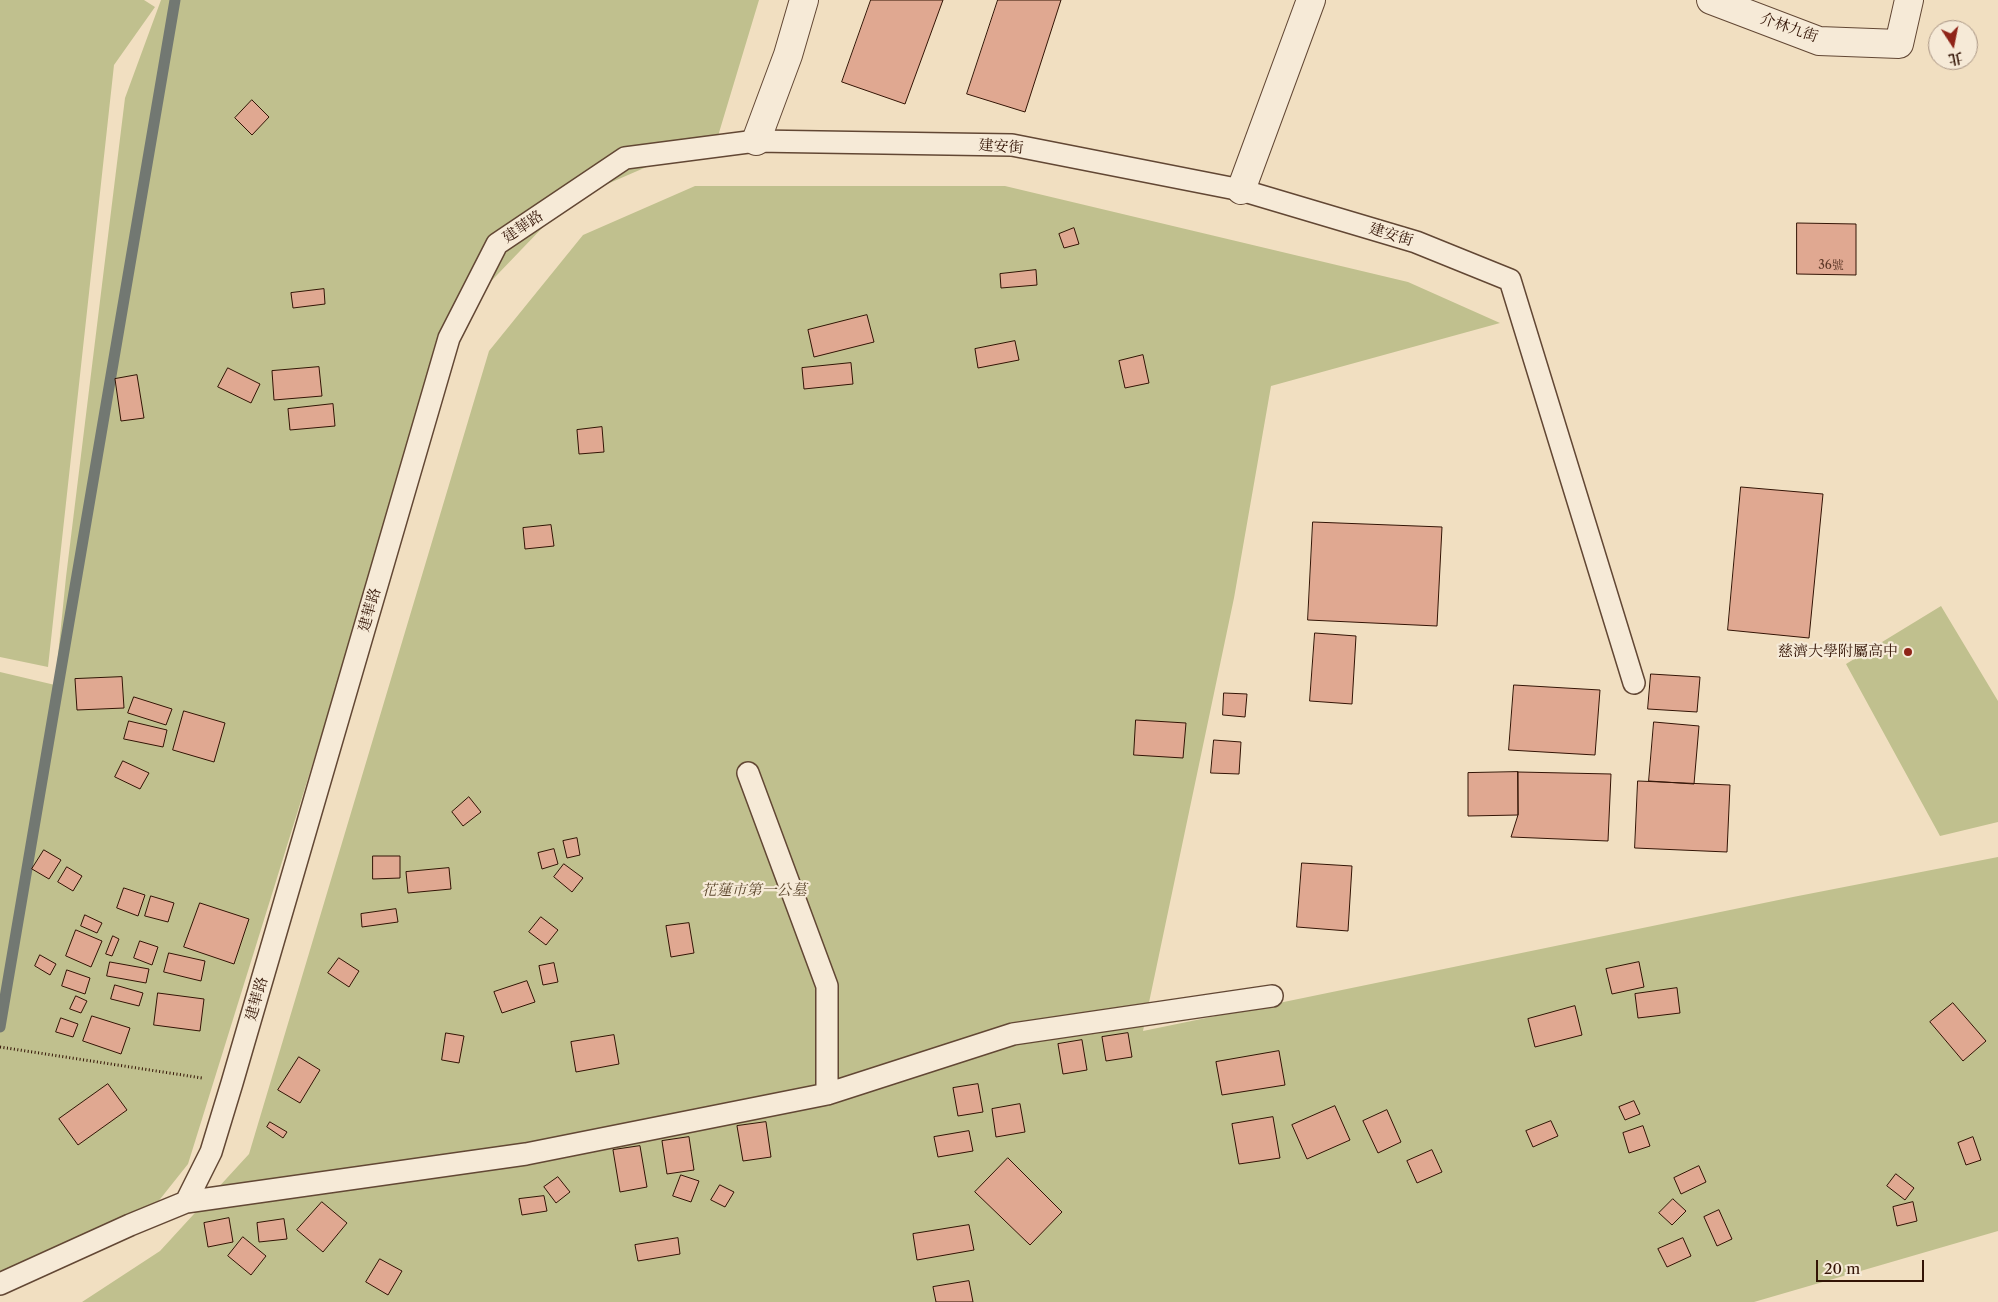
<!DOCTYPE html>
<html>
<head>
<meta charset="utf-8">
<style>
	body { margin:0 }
	#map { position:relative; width:1998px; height:1302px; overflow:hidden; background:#f1dfc1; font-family:"Libre Caslon Text","Noto Serif TC",serif }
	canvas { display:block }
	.north { position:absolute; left:1928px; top:20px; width:50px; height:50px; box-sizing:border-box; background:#f6ead7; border:1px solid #a89483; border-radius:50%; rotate:169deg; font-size:14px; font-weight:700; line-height:20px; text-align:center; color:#331405 }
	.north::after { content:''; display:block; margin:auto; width:18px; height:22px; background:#8f2418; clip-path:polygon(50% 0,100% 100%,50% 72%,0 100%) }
	.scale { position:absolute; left:1816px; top:1260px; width:108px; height:22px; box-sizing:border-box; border:2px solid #331405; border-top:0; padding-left:6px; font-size:15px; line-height:18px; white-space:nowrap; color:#331405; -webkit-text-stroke:4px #f6ead7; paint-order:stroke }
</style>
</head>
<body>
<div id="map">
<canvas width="1998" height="1302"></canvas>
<div class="north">北</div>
<div class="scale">20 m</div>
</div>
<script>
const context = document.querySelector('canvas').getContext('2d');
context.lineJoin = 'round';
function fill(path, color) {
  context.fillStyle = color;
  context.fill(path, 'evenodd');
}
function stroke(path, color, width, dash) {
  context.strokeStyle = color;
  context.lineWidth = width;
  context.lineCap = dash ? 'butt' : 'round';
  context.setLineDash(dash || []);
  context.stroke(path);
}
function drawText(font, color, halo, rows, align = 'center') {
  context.font = font + ' "Libre Caslon Text","Noto Serif TC",serif';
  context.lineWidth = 4.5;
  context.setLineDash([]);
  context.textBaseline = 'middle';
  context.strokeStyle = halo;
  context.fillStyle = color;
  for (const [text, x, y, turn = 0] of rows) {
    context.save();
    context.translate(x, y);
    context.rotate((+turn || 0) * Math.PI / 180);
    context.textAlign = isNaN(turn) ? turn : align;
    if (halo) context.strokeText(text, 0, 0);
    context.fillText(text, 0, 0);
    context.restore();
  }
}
fill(new Path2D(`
	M0,0H144L155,7L114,65L48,667L0,657Z
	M161,0H759L718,136L568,201L449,325L188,1164L157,1203L0,1286V672L55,685L66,577L125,98Z
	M695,186H1005L1408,282L1500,323L1271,386L1234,598L1143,1031L1793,897L1998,857V1231L1754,1302H82L160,1251L249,1154L489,351L583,235Z
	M1941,606L1998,701V822L1940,836L1846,664Z`), '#c0c08e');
stroke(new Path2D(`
	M0,1027L175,0`), '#727872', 11);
const building = new Path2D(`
	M871,0H943L905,104L842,82Z
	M998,0H1061L1025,112L967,94Z
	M252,100L269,117L252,135L235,118Z
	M1797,223L1856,224V275L1797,274Z
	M1074,228L1079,244L1064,248L1059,234Z
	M1036,270L1037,285L1001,288L1000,274Z
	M324,289L325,304L293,308L291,293Z
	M867,315L874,342L814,357L808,330Z
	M1015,341L1019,360L978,368L975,349Z
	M1143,355L1149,383L1125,388L1119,361Z
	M851,363L853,384L804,389L802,368Z
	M319,367L322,396L274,400L272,371Z
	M228,368L260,384L251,403L218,387Z
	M137,375L144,418L121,421L115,379Z
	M333,404L335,426L290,430L288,409Z
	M602,427L604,452L579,454L577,430Z
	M1741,487L1823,494L1809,638L1728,630Z
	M1313,522L1442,527L1437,626L1308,620Z
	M551,525L554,546L525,549L523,528Z
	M1315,633L1356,636L1352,704L1310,701Z
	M1651,674L1700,677L1697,712L1648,709Z
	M122,677L124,708L77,710L75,679Z
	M1514,685L1600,690L1595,755L1509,750Z
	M1224,693L1247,694L1245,717L1223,715Z
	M134,697L172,709L166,725L128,713Z
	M184,711L225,723L214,762L173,750Z
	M1136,720L1186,723L1183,758L1134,755Z
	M129,721L167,730L163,747L124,739Z
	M1654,722L1699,726L1694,784L1649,781Z
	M1214,740L1241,742L1239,774L1211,773Z
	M123,761L149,773L140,789L115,777Z
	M1518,772L1611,774L1608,841L1511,837L1518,815Z
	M1518,772V815L1468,816V773Z
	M1638,781L1730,785L1727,852L1635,848Z
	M469,797L481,812L463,826L452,812Z
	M577,838L580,855L567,858L563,841Z
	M554,849L558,864L542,869L538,853Z
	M44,850L61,860L49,879L32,869Z
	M373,856H400V878L373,879Z
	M1302,863L1352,866L1348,931L1297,927Z
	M564,864L583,878L572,892L554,877Z
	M67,867L82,876L73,891L58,882Z
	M449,868L451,889L408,893L406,872Z
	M124,888L145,895L138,916L117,908Z
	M151,896L174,903L168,922L145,916Z
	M200,903L249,919L234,964L184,947Z
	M396,909L398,922L362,927L361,914Z
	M85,915L102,923L97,933L81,926Z
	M541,917L558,930L546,945L529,932Z
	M689,923L694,953L671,957L666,926Z
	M76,930L102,941L91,967L66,956Z
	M113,936L119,939L112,956L106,954Z
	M140,941L158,947L152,965L134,958Z
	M169,953L205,961L201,981L164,972Z
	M40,955L56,964L50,975L35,966Z
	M339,958L359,971L349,987L328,973Z
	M110,962L149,969L146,983L107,976Z
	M1639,962L1644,987L1612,994L1606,969Z
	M554,963L558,982L543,985L539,966Z
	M67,970L90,978L85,994L62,986Z
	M527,981L535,1002L502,1013L494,992Z
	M115,985L143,993L139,1006L111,999Z
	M1677,988L1680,1013L1638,1018L1635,994Z
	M158,993L204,999L200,1031L154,1025Z
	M76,996L87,1001L81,1013L70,1009Z
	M1953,1003L1986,1041L1963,1061L1930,1022Z
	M1575,1006L1582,1035L1535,1047L1528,1019Z
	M92,1016L130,1028L121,1054L83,1041Z
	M61,1018L78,1024L73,1037L56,1032Z
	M446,1033L464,1036L459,1063L442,1060Z
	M1128,1033L1132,1057L1106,1061L1102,1037Z
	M614,1035L619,1064L576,1072L571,1042Z
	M1082,1040L1087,1070L1063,1074L1058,1044Z
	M1279,1051L1285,1085L1222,1095L1216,1062Z
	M299,1057L320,1070L300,1103L278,1090Z
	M108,1084L127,1110L78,1145L59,1119Z
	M978,1084L983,1112L958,1116L953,1088Z
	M1634,1101L1640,1114L1625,1120L1619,1107Z
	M1020,1104L1025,1132L996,1137L992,1109Z
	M1335,1106L1350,1140L1307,1159L1292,1125Z
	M1387,1110L1401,1142L1378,1153L1363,1121Z
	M1273,1117L1280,1158L1239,1164L1232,1124Z
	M1551,1121L1558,1136L1533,1147L1526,1131Z
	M270,1122L287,1132L283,1138L267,1127Z
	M766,1122L771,1157L743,1161L737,1126Z
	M1643,1126L1650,1146L1629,1153L1623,1133Z
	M969,1131L973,1151L938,1157L934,1137Z
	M689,1137L694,1170L667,1174L662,1141Z
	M1973,1137L1981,1160L1966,1165L1958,1143Z
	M640,1146L647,1187L620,1192L613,1150Z
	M1432,1150L1442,1172L1417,1183L1407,1161Z
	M1008,1158L1062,1212L1030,1245L975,1192Z
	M1699,1166L1706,1182L1681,1194L1674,1178Z
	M1896,1174L1914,1188L1905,1200L1887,1186Z
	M681,1175L699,1181L691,1202L673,1196Z
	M558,1177L570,1192L556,1203L544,1187Z
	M720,1185L734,1192L725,1207L711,1200Z
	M544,1196L547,1211L522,1215L519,1199Z
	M1673,1199L1686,1211L1672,1225L1659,1213Z
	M322,1202L347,1223L323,1252L297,1230Z
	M1913,1202L1917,1221L1897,1226L1893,1207Z
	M1719,1210L1732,1239L1717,1246L1704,1217Z
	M229,1218L233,1242L208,1247L204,1223Z
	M284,1219L287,1239L259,1242L257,1223Z
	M969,1225L974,1250L917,1260L913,1234Z
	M243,1237L266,1256L251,1275L228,1256Z
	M678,1238L680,1254L638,1261L635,1245Z
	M1683,1238L1691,1256L1667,1267L1658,1249Z
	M380,1259L402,1271L388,1295L366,1282Z
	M969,1281L973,1302H936L933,1287Z`);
fill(building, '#e0a891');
stroke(building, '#331405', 1);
const service = new Path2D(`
	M748,773L827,986V1094
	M186,1202L526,1154L827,1094L1013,1034L1272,996
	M0,1284L130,1225L186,1202L211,1152L232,1083L449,338L497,244L625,158L756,141L1012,145L1241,190L1416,242L1510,280L1634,683`);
const minor = new Path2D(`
	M1711,0L1819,41L1899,44L1909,0
	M756,141L788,55L804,0
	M1241,190L1311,0`);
stroke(service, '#624734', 24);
stroke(minor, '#624734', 30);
stroke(new Path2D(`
	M0,1047L202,1078`), '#331405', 3, [1, 2.5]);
stroke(service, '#f6ead7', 21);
stroke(minor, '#f6ead7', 28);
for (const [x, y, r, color] of [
	[1908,652,5,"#8f2418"]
]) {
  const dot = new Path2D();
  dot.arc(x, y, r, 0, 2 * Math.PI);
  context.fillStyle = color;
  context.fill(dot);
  stroke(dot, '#f6ead7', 2);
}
drawText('12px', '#5e3928', null, [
	["36號",1831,266]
]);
drawText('15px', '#331405', '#f6ead7', [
	["介林九街",1789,28,19],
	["建安街",1001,147,4],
	["建華路",523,227,-34],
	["建安街",1391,235,17],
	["建華路",370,610,-74],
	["建華路",257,999,-74]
]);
drawText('15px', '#331405', '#f6ead7', [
	["慈濟大學附屬高中",1898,652]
], 'right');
drawText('italic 15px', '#5d482e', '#f6ead7', [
	["花蓮市第一公墓",754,891]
]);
</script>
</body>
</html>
